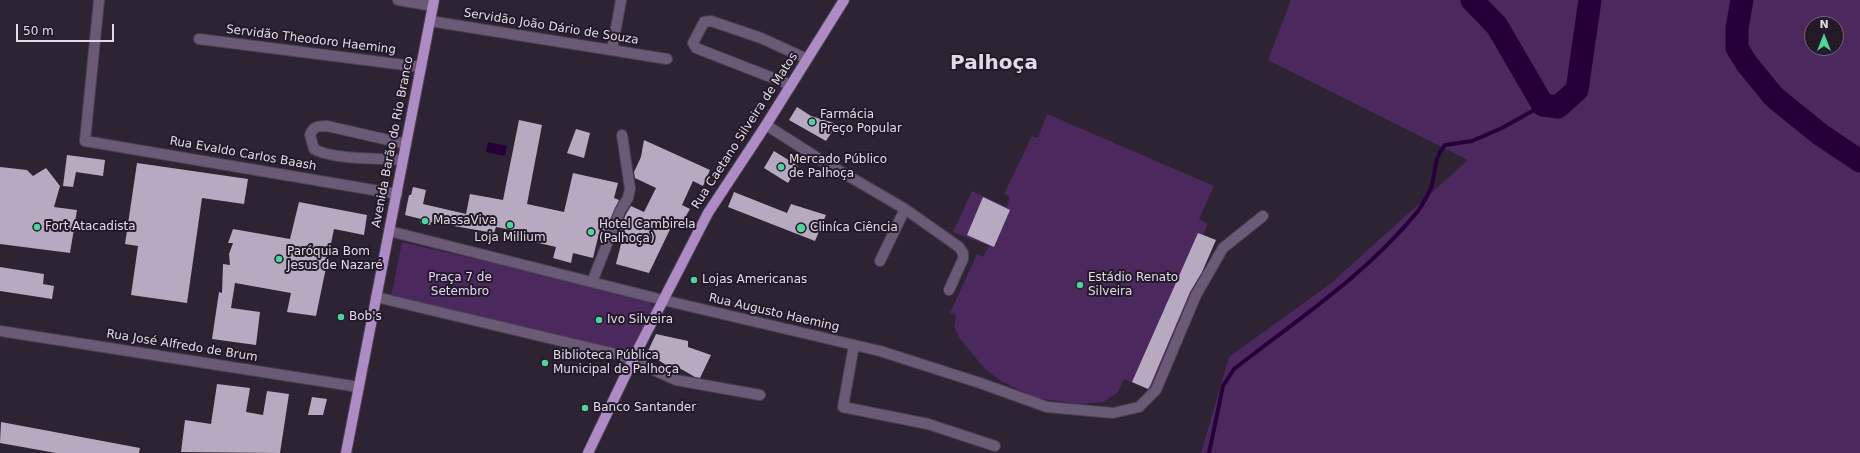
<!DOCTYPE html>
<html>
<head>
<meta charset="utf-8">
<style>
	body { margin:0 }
	#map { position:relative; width:1860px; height:453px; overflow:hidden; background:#2d2333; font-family:"DejaVu Sans",sans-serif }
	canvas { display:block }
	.north { position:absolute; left:1804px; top:16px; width:40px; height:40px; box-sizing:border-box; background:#231929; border:1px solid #6f6775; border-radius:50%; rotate:0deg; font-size:11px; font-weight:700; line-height:16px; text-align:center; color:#e1dbe6 }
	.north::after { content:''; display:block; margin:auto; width:14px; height:18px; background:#4ed399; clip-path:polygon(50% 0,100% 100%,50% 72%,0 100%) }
	.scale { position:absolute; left:16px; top:24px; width:98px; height:18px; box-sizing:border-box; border:2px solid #e1dbe6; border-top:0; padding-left:5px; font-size:12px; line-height:14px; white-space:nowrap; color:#e1dbe6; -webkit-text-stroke:3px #231929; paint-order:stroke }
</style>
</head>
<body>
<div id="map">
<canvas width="1860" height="453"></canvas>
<div class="north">N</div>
<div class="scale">50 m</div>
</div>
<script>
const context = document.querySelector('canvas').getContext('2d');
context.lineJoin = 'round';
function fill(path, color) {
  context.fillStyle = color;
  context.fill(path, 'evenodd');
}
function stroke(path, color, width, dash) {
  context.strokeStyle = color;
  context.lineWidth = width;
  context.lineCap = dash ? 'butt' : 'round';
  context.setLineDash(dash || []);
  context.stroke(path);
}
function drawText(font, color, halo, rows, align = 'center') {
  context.font = font + ' "DejaVu Sans",sans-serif';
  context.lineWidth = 4;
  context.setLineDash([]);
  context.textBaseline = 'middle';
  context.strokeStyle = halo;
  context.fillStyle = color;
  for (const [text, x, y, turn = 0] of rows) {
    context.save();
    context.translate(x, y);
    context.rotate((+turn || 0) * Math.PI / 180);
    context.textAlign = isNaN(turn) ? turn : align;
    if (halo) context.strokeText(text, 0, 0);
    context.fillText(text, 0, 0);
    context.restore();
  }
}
fill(new Path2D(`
	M1291,0H1860V453H1201L1229,357L1330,284L1468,160L1268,60ZM1812,24H1836V48H1812Z
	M1047,114L1214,186L1199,219L1208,224L1203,235L1216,240L1150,390L1124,379L1118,392L1104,402L1079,404L1036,398L1001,381L985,369L960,339L954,327L956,315L950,313L977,254L983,257L989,246L953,232L972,191L1007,207L1010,197L1004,194L1032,136L1038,138Z
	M402,242L650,300L653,307L632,350L624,352L391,297Z`), '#4b295f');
fill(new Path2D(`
	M488,142L507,146L505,156L486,152Z`), '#250038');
stroke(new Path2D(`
	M1209,453L1223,386L1234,369C1297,320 1367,274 1418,211C1422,205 1427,197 1430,190C1437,173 1432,160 1445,145L1472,141L1502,128L1543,105`), '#250038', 4);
stroke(new Path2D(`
	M1472,0L1497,26L1543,105L1558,107L1577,90L1590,0
	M1742,0L1737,28V48L1747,64L1774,97L1821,135L1860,161`), '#250038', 23);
fill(new Path2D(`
	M797,107L811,116L837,124L826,141L789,120Z
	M519,120L542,125L527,204L564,212L573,173L618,183L614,198L619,200L605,231L600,229L593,258L573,253L571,263L553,258L556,247L526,240L528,233L496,227L494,233L431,222L430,225L420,223L421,219L405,215L409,195H411L413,187L426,190L423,204L466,214L470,194L503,200Z
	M576,129L590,133L584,158L567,153Z
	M644,140L710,170L703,186L693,181L682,205L690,209L682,223L675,219L649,273L616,264L623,236L618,235L626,214L631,206L644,212L656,188L635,178L634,172L641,157Z
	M774,151L798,166L788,183L764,168Z
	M67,155L105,160L103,176L76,172L73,187L63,186Z
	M137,163L248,179L244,204L202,198L187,303L131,295L138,246L125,244Z
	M0,167L27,170L33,176L46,168L60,186L54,207L77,210L70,253L0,244Z
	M734,192L787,213L791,204L826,215L815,241L728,207Z
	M983,197L1010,210L994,247L967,235Z
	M299,202L367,215L364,235L334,229L316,316L287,312L291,293L235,283L231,308L260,312L256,345L212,339L219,292L222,293L223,264L230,265L229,254L233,243H228L233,229L290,239Z
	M1198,233L1216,240L1202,272L1190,292L1150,386L1148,389L1132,382Z
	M0,267L44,274L43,284L54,286L52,299L0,291Z
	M656,334L688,341V347L711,355L700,378L695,377L674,365L671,368L647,353Z
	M217,384L250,388L246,412L263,415L267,391L289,394L280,453L181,452L185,420L211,424Z
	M312,397L327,399L323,415H308Z
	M1,422L140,448L139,453H56L0,443Z`), '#b7aac0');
const minor = new Path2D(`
	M99,0L85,141L397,194
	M398,0L433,6
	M430,21L667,59
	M199,39L421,67
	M612,50L621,0
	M791,85L696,48L693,43L704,22L711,21L761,38L807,59
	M766,125L821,160L905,209L959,247L963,253V259L949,290
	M403,160C380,158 333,160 314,149L310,135C313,126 319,126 327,126L406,144
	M389,231L663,300L880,351L980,383L1047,407L1113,413L1139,407L1156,390L1196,295L1223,248L1263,216
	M880,261L905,209
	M592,282L620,211L628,198L630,189L622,135
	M376,297L620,355L676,380L760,395
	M0,331L359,387
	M854,345L843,407L928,424L995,446`);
const major = new Path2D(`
	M346,453L434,0
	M588,453L637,351L708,213L766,125L844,0`);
stroke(minor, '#4a4050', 12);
stroke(major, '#4a4050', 12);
stroke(minor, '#6a5a75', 10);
stroke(major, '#ad8bc4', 10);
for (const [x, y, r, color] of [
	[812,122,4,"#4ed399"],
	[781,167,4,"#4ed399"],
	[425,221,4,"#4ed399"],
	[510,225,4,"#4ed399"],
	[37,227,4,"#4ed399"],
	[801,228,5,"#4ed399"],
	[591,232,4,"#4ed399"],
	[279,259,4,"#4ed399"],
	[694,280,4,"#4ed399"],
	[1080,285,4,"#4ed399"],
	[341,317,4,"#4ed399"],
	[599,320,4,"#4ed399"],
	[545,363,4,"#4ed399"],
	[585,408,4,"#4ed399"]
]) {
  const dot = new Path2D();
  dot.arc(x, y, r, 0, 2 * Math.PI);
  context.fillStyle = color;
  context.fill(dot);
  stroke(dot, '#231929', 1.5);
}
drawText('12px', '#e1dbe6', '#231929', [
	["Servidão João Dário de Souza",551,27,9],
	["Servidão Theodoro Haeming",311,40,7],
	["Rua Caetano Silveira de Matos",745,131,-57],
	["Avenida Barão do Rio Branco",393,142,-79],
	["Rua Evaldo Carlos Baash",243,154,10],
	["Rua Augusto Haeming",774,313,13],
	["Rua José Alfredo de Brum",182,346,9]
]);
drawText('12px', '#e1dbe6', '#231929', [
	["Farmácia",820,115],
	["Preço Popular",820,129],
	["Mercado Público",789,160],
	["de Palhoça",789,174],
	["MassaViva",433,221],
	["Hotel Cambirela",599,225],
	["(Palhoça)",599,239],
	["Fort Atacadista",45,227],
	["Cliníca Ciência",810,228],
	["Loja Millium",510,238,"center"],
	["Paróquia Bom",287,252],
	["Jesus de Nazaré",287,266],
	["Estádio Renato",1088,278],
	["Silveira",1088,292],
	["Lojas Americanas",702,280],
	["Bob's",349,317],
	["Ivo Silveira",607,320],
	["Biblioteca Pública",553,356],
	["Municipal de Palhoça",553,370],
	["Banco Santander",593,408]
], 'left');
drawText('12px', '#e9d4f9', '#231929', [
	["Praça 7 de",460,278],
	["Setembro",460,292]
]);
drawText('bold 20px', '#e1dbe6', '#231929', [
	["Palhoça",994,64]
]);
</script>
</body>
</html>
